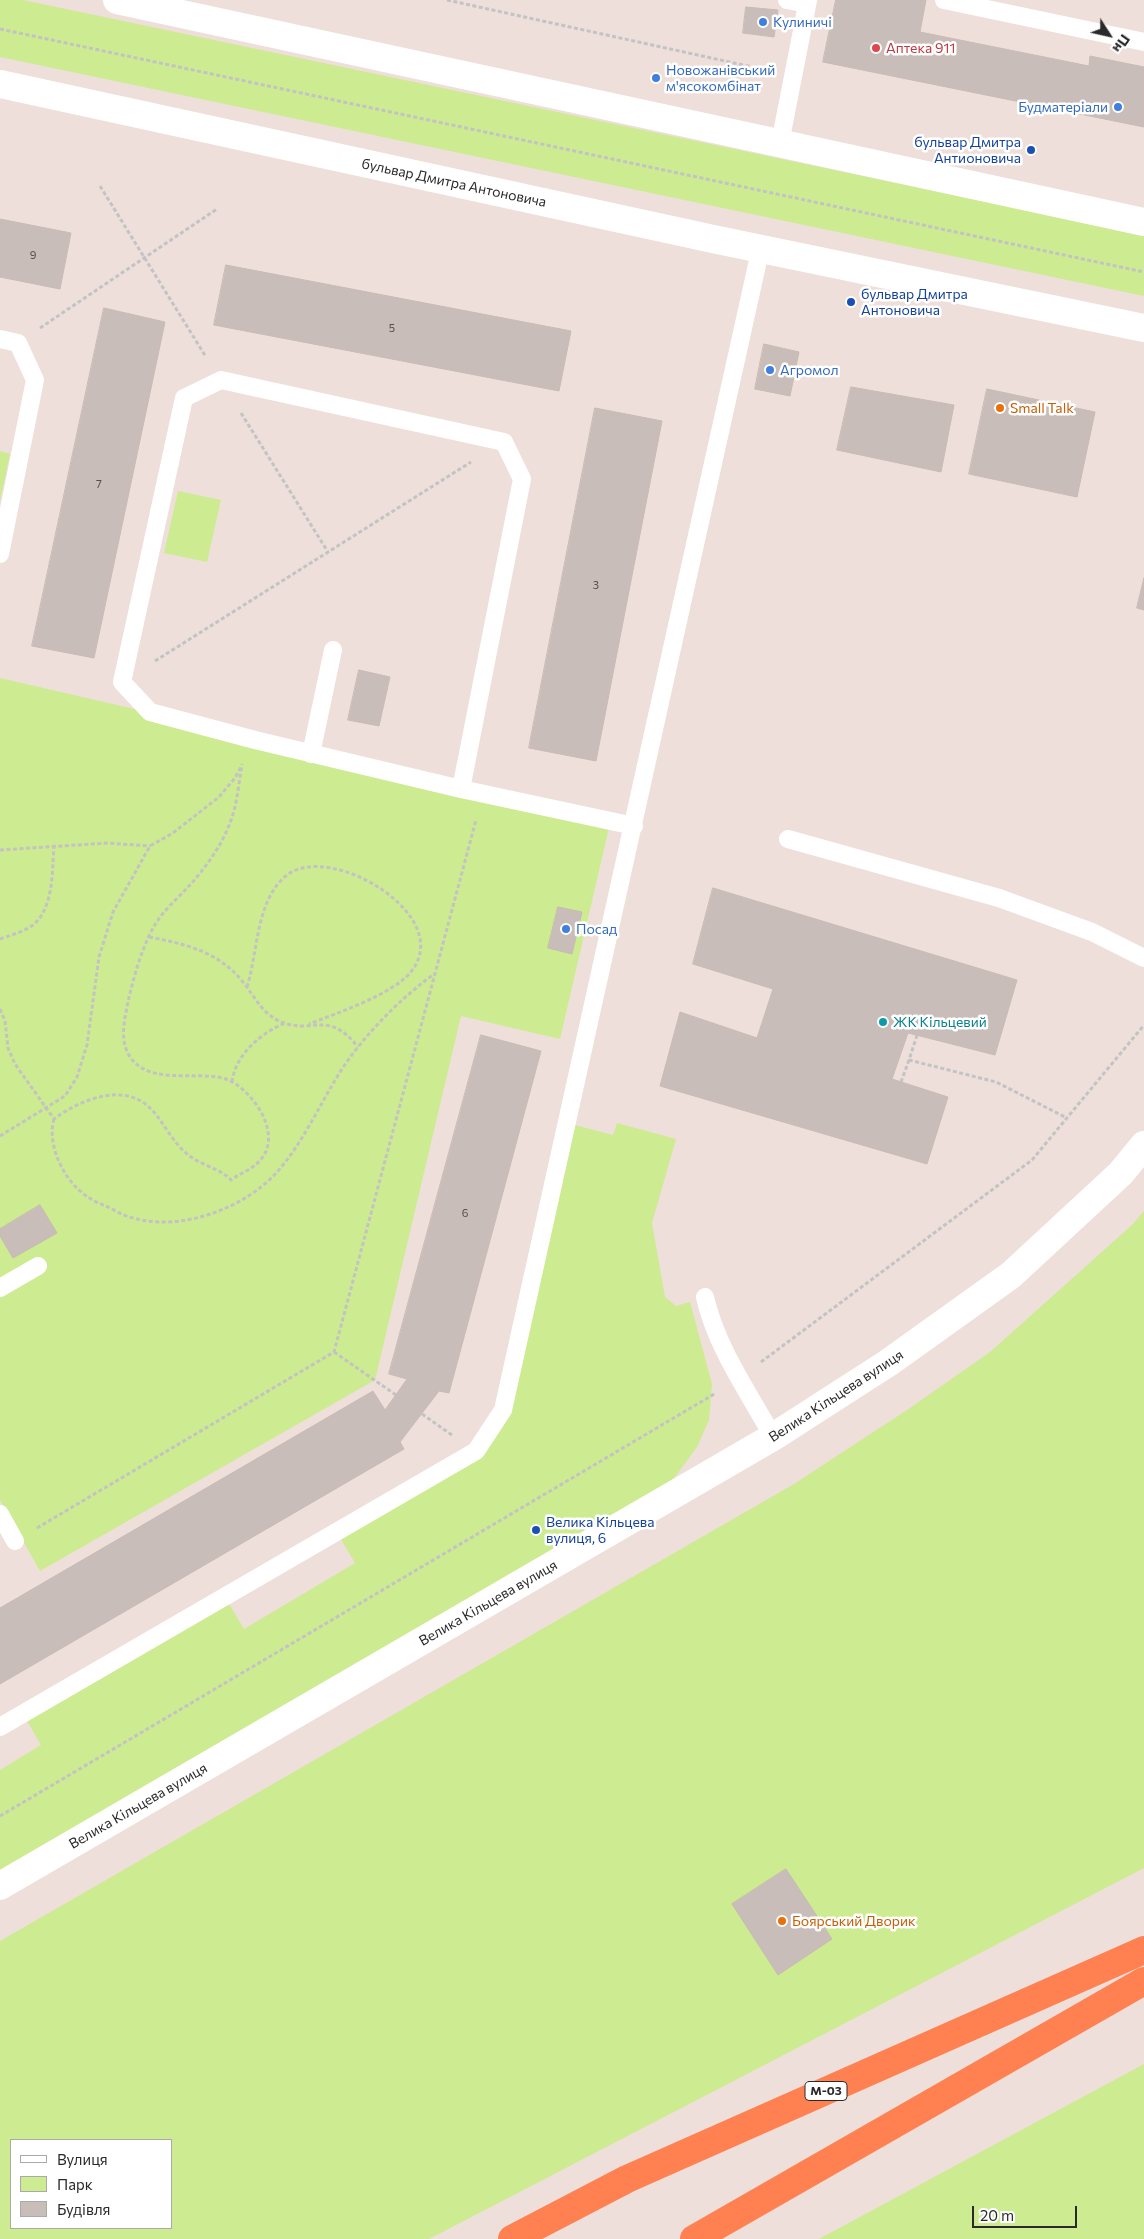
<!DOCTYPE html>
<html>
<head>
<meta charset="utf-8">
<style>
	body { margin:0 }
	#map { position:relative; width:1144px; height:2239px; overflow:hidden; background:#eedfda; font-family:Commissioner,sans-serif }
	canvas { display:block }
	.legend { position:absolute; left:10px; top:2139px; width:162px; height:90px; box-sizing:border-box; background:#fff; border:1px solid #aaa; margin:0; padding:6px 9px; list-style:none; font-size:15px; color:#2a2a2a }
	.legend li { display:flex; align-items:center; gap:10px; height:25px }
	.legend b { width:25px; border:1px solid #aaa }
	.north { position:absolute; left:1084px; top:10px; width:50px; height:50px; -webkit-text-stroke:4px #fff; paint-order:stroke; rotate:125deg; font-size:14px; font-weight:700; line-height:20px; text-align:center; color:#2a2a2a }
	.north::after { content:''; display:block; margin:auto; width:18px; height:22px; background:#2a2a2a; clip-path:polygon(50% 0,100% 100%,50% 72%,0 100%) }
	.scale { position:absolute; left:972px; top:2206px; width:105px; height:22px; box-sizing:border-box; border:2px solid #2a2a2a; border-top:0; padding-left:6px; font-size:15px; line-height:18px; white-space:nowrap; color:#2a2a2a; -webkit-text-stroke:4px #fff; paint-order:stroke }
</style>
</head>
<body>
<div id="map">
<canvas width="1144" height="2239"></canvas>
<ul class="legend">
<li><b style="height:6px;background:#fff"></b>Вулиця</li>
<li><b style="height:14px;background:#cdeb90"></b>Парк</li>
<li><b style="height:14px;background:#c9bdba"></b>Будівля</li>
</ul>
<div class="north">Пн</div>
<div class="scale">20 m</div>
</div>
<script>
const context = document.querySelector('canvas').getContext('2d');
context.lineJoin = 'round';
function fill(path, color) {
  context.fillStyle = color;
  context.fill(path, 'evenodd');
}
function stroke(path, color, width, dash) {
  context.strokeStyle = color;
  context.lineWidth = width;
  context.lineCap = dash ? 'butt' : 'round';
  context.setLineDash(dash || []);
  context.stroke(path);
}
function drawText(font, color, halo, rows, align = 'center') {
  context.font = font + ' Commissioner,sans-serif';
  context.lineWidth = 5;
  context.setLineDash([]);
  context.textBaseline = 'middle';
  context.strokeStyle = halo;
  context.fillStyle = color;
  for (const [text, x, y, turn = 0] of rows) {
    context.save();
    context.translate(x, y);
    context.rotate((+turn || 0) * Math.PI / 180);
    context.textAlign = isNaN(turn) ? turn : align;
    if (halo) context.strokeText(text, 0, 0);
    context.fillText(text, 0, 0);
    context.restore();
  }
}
fill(new Path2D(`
	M0,0H23L1144,235V296L0,57Z
	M0,451L10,454L0,501Z
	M178,491L221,500L207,562L164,553Z
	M0,678L611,819L560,1039L461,1016L375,1380L40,1571L0,1500Z
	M567,1123L613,1135L617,1123L676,1139L652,1223L665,1297L676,1306L690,1302L712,1384L709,1420L697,1447L652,1508L0,1886V1770L41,1745L23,1714L225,1597L244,1629L355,1563L336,1531L476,1451L503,1410Z
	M1144,1211V1868L429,2239H0V1941L794,1484L910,1408L990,1352L1132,1225ZM11,2140H171V2228H11Z
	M1144,2064V2239H819Z`), '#cdeb90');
const building = new Path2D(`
	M836,0H926L920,32L1089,66L1090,56L1144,67V127L823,62Z
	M746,7L778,10L774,37L743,33Z
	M0,219L71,233L60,289L0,277Z
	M226,265L571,331L559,391L214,325Z
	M104,308L165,322L94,658L32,646Z
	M764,344L799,352L790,396L755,389Z
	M851,387L954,405L941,472L837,450Z
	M987,389L1095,412L1077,497L969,474Z
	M595,408L662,421L596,761L529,748Z
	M1144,578V610L1137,608Z
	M359,670L390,677L379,726L348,720Z
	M713,888L1017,980L995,1055L908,1033L892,1079L948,1097L927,1164L660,1086L680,1012L757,1038L773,989L693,964Z
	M558,907L582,912L572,954L548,948Z
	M481,1035L541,1051L449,1393L439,1391L400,1442L404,1449L0,1684V1608L373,1391L385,1410L407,1379L389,1374Z
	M40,1205L57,1233L13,1258L0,1236V1229Z
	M786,1869L832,1939L778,1975L732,1904Z`);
fill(building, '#c9bdba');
stroke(building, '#c9bab3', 1);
stroke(new Path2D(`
	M447,0L766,70
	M0,29L1144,272
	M100,186L206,357
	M40,328L217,209
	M241,413L328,552
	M155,661L471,462
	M0,850L107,843L150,846
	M149,937C186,944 219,952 243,982C255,997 261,1012 279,1021C312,1036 327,1008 358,1047
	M0,939C11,935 23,932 33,925C54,908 52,870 54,847
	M247,987C258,952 256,899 287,875C331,841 458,917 410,973C391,995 337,1013 309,1024
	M0,1009L5,1021L8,1048L15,1064L54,1119C81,1099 125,1081 152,1110C164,1123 172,1141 186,1153C200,1166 219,1167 231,1180C242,1172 254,1169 262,1158C282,1132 252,1089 226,1079C195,1069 139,1090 125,1046C121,1030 126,1013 129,997C135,973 143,944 156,923C165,909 178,898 189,886C204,870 222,845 230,823C237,805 239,783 242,764
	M917,1035L909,1060L996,1082L1067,1118
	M232,1082C235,1055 261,1033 285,1023
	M901,1082L909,1060
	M54,1119C47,1142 61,1174 79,1190C87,1198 98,1203 108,1207C116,1211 124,1216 133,1218C175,1230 227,1214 261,1187C296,1160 318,1106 342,1069C365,1034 401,998 434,974
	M0,1136L65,1096L77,1077L87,1045L99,957L113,912L150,846L173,833L219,797L235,778L241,767
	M334,1352L396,1395
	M761,1362L1032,1160L1144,1025
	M422,1414L452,1435
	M37,1528L334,1352L476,820
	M0,1816L716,1393`), '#c3c3c3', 3, [4, 2.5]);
stroke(new Path2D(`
	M787,0L807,4
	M944,0L1144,42
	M780,143L808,0
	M0,339L18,343L35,380L0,554
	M221,380L504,442L522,479L461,789L255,740L150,712L122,682L184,398Z
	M311,754L333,650
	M461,789L634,826
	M788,839L999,898L1092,932L1144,958
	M0,1288L38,1266
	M705,1297C716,1347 749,1393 773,1437
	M0,1514L15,1541
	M0,1727L476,1451L503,1410L761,247`), '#fff', 18);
stroke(new Path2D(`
	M117,0L1144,222
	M0,84L713,239L1144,328
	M0,1886L773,1437L888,1363L1011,1275L1121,1173L1144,1145`), '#fff', 28);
stroke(new Path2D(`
	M512,2239L627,2179L1144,1950
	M694,2239L1144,1981`), '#ff8050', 28);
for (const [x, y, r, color] of [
	[763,22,5,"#3f7fe0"],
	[876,48,5,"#e0444e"],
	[656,78,5,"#3f7fe0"],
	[1118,107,5,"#3f7fe0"],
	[1031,150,5,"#1a4fb4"],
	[851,302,5,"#1a4fb4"],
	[770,370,5,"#3f7fe0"],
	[1000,408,5,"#e8710a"],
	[566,929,5,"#3f7fe0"],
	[883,1022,5,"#0f9aa8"],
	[536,1530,5,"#1a4fb4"],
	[782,1921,5,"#e8710a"]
]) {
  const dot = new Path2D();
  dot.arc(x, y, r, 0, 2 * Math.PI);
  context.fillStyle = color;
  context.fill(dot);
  stroke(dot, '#fff', 2);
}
drawText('11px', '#524f4e', null, [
	["9",33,255],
	["5",392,328],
	["7",99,484],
	["3",596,585],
	["6",465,1213]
]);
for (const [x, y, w] of [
	[826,2091,42]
]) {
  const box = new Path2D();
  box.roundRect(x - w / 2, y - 9.5, w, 19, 4);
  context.fillStyle = '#fff';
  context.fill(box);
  stroke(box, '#2a2a2a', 1);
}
drawText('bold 12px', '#2a2a2a', null, [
	["М-03",826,2091]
]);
drawText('14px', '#366cbe', '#fff', [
	["Кулиничі",773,22],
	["Новожанівський",666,70],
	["м'ясокомбінат",666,86],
	["Будматеріали",1108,107,"right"],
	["Агромол",780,370],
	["Посад",576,929]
], 'left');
drawText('14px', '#be3a42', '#fff', [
	["Аптека 911",886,48]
], 'left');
drawText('14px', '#164399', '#fff', [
	["бульвар Дмитра",1021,142,"right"],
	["Антионовича",1021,158,"right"],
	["бульвар Дмитра",861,294],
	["Антоновича",861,310],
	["Велика Кільцева",546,1522],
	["вулиця, 6",546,1538]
], 'left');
drawText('14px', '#2a2a2a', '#fff', [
	["бульвар Дмитра Антоновича",454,183,12],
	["Велика Кільцева вулиця",836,1396,-33],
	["Велика Кільцева вулиця",488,1603,-30],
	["Велика Кільцева вулиця",138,1806,-30]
]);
drawText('14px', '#c56008', '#fff', [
	["Small Talk",1010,408],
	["Боярський Дворик",792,1921]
], 'left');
drawText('14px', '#0d838f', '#fff', [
	["ЖК Кільцевий",893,1022]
], 'left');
</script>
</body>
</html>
